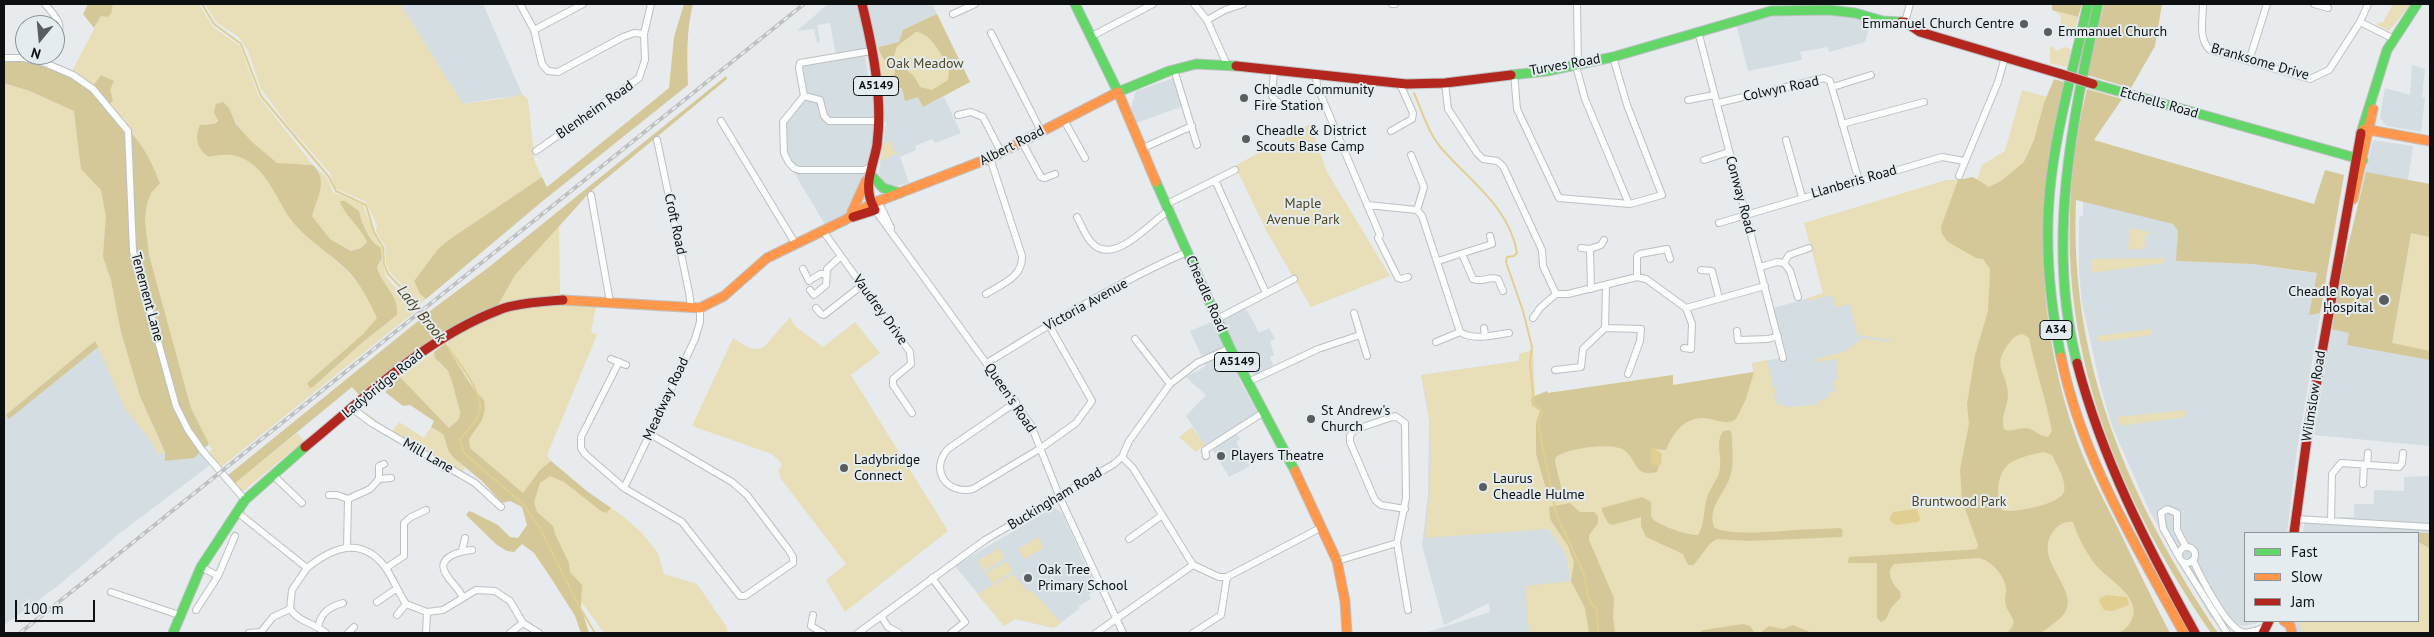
<!DOCTYPE html>
<html>
<head>
<meta charset="utf-8">
<style>
	body { margin:0 }
	#map { position:relative; width:2434px; height:637px; overflow:hidden; background:#e7ebed; font-family:"PT Sans",sans-serif }
	canvas { display:block }
	.frame { position:absolute; inset:0; border:5px solid #0d1011; pointer-events:none }
	.legend { position:absolute; left:2244px; top:532px; width:175px; height:90px; box-sizing:border-box; background:#e4ecf0; border:1px solid #8e9497; margin:0; padding:6px 9px; list-style:none; font-size:15px; color:#0d1011 }
	.legend li { display:flex; align-items:center; gap:10px; height:25px }
	.legend b { width:25px; border:1px solid #8e9497 }
	.north { position:absolute; left:15px; top:15px; width:50px; height:50px; box-sizing:border-box; background:#e4ecf0; border:1px solid #8e9497; border-radius:50%; rotate:197deg; font-size:14px; font-weight:700; line-height:20px; text-align:center; color:#0d1011 }
	.north::after { content:''; display:block; margin:auto; width:18px; height:22px; background:#595d5e; clip-path:polygon(50% 0,100% 100%,50% 72%,0 100%) }
	.scale { position:absolute; left:15px; top:600px; width:80px; height:22px; box-sizing:border-box; border:2px solid #0d1011; border-top:0; padding-left:6px; font-size:15px; line-height:18px; white-space:nowrap; color:#0d1011; -webkit-text-stroke:4px #e4ecf0; paint-order:stroke }
</style>
</head>
<body>
<div id="map">
<canvas width="2434" height="637"></canvas>
<div class="frame"></div>
<ul class="legend">
<li><b style="height:6px;background:#63d668"></b>Fast</li>
<li><b style="height:6px;background:#ff974d"></b>Slow</li>
<li><b style="height:6px;background:#b3261e"></b>Jam</li>
</ul>
<div class="north">N</div>
<div class="scale">100 m</div>
</div>
<script>
const context = document.querySelector('canvas').getContext('2d');
context.lineJoin = 'round';
function fill(path, color) {
  context.fillStyle = color;
  context.fill(path, 'evenodd');
}
function stroke(path, color, width, dash) {
  context.strokeStyle = color;
  context.lineWidth = width;
  context.lineCap = dash ? 'butt' : 'round';
  context.setLineDash(dash || []);
  context.stroke(path);
}
function drawText(font, color, halo, rows, align = 'center') {
  context.font = font + ' "PT Sans",sans-serif';
  context.lineWidth = 4;
  context.setLineDash([]);
  context.textBaseline = 'middle';
  context.strokeStyle = halo;
  context.fillStyle = color;
  for (const [text, x, y, turn = 0] of rows) {
    context.save();
    context.translate(x, y);
    context.rotate((+turn || 0) * Math.PI / 180);
    context.textAlign = isNaN(turn) ? turn : align;
    if (halo) context.strokeText(text, 0, 0);
    context.fillText(text, 0, 0);
    context.restore();
  }
}
fill(new Path2D(`
	M400,4H483L522,94L517,97L497,98L463,104Z
	M828,4H932L937,14L899,42L864,49L871,93L902,88L918,96L923,107L944,97L961,133L935,143L932,139L915,146L916,150L900,157L909,183L891,187L882,182L879,173L886,122L877,124L871,168L853,210L827,228L783,154V123L803,96L798,67L836,56L830,23L817,25L820,41L817,43L814,29L797,31Z
	M1812,13L1840,15L1871,21L1865,42L1829,52L1828,47L1800,52L1802,60L1748,71L1736,24L1780,15Z
	M4,60L71,76L194,445L210,465L120,533L59,585L4,625Z
	M2412,65L2425,69L2422,97L2425,98L2421,132L2387,126L2383,123L2380,117L2385,88L2410,95Z
	M1174,78L1183,106L1136,123L1131,107L1136,91Z
	M2373,140L2413,146L2408,180L2430,184V446L2314,435L2342,271Z
	M2083,201L2173,224L2178,231L2177,261L2252,264L2327,275L2297,450L2287,533H2245V621H2259L2257,623L2244,626L2211,618L2149,510L2112,426L2100,384L2082,303L2079,272V218L2083,215Z
	M1920,266L1875,401L1761,409L1752,363L1787,357L1774,308Z
	M1246,308L1259,333L1269,328L1275,339L1270,341L1274,355L1270,357L1273,365L1257,374L1250,373L1239,379L1258,414L1234,430L1240,439L1236,442L1250,466L1229,477L1212,449L1205,445L1186,416L1206,395L1186,377L1206,366L1190,331Z
	M1519,361L1549,529L1566,554L1571,581L1563,583L1567,633H1425L1490,612L1489,603L1444,625L1422,545L1428,495L1429,420L1421,375Z
	M2430,476V633H2297L2292,621H2418V533H2303L2305,515L2317,518L2354,517V504H2374V490L2404,491V477Z
	M1055,508L1062,513L1097,590L1089,594L1091,599L1079,606V609L1054,628L1015,619L1004,626L955,566L1049,510Z`), '#d3dde2');
fill(new Path2D(`
	M113,4H199L213,27L240,46L259,97L313,165C303,163 288,166 278,163C261,157 234,124 229,108L214,124L200,125L209,157C222,154 234,153 246,160C272,175 278,207 297,227C313,244 333,256 349,273C361,285 370,303 378,318L363,334L307,383L313,387L363,342L397,315C400,296 381,284 377,267L382,258L386,277L417,310L220,468L207,453L212,450L191,408L149,257L145,220L147,204L151,193L160,182L154,168L126,129L125,122L93,86L71,73L101,16L112,10Z
	M205,4H400L463,104C474,102 516,98 522,94L528,99L535,162L542,177L450,239L438,249L414,281L420,294L426,299L420,304L389,271L386,264L385,246L376,231L377,225L366,202L335,188L330,173L288,125L261,89L248,51L239,37L217,23Z
	M2393,4H2411L2389,31L2376,24L2383,22Z
	M2054,11L2078,17L2075,30L2062,27L2061,32L2065,33L2063,39L2060,37L2061,16Z
	M937,14L970,82L923,107L918,97L905,101L902,88L883,92L878,47L899,42L903,30Z
	M2052,46L2057,51L2064,47L2071,49L2067,67L2050,63V47Z
	M4,83L30,91L74,111L81,169L101,190L106,216L103,257L111,280L121,332L140,396L165,452L158,455L150,439L125,409L95,341L4,416Z
	M2022,90L2048,97L2038,259L2053,363L2074,437L2165,633H1529L1525,586L1571,581L1566,554L1549,529L1425,538C1431,485 1435,426 1421,375L1519,361V354L1533,350L1535,395L1547,391L1548,393L1673,375V385L1753,372L1752,363L1767,360L1773,388H1776L1774,397L1777,404L1789,407L1817,405V402L1829,397L1828,393L1835,392L1833,381L1838,380L1837,359L1816,362V359L1844,352L1863,338L1890,342L1891,340L1857,335L1850,304L1835,308L1832,295L1809,301L1808,298L1823,293L1804,223L1946,180L1977,179L1982,165L2005,151Z
	M1310,124L1327,172L1390,276L1311,307L1268,234L1235,166Z
	M891,141L895,152L897,151L898,153L880,161L883,144Z
	M318,169L327,178L333,192L363,205C369,220 374,234 381,247C370,245 361,221 359,211L345,201L342,207L362,231L367,242L361,248L351,251L330,239L312,216C316,201 325,185 318,169Z
	M559,226L560,294L497,307L515,275Z
	M2130,228L2149,232V235H2145V249H2128Z
	M2411,233L2430,237V351L2392,344Z
	M2164,258V263L2091,273V259Z
	M597,301L591,332L597,335L547,455L551,461L577,484L620,514L641,532L658,553L664,574L697,584L726,626L728,633H604L583,604L525,508L460,446L481,405C479,400 478,394 475,389C467,372 446,356 447,335L500,309Z
	M790,317L795,326L823,347L855,322L880,353L851,375L948,531L845,612L826,580L846,564L781,479L778,471L782,464L772,454L692,426L733,338C743,344 752,353 764,347Z
	M2151,329L2152,335L2099,342L2097,336Z
	M434,352L439,363L448,371L452,382L460,412L459,419L449,428L400,377Z
	M2186,410L2185,417L2120,426L2117,417Z
	M365,412L392,432L399,422L424,438L431,427L443,434C446,448 454,458 465,468L463,471C447,463 368,424 365,412Z
	M1192,427L1205,445L1196,452L1179,437Z
	M297,433L304,441L242,492L234,484Z
	M1038,537L1044,548L1024,559L1018,549Z
	M2418,542L2430,547V633H2303L2298,621H2418Z
	M999,548L1005,558L984,571L978,561Z
	M1007,561L1013,571L992,584L986,573Z
	M1013,574L1029,593L1032,590L1061,623L1054,628L1015,619L1004,626L977,594Z`), '#e8deb8');
fill(new Path2D(`
	M88,4H113L111,14L108,17L101,16L94,28L83,14Z
	M684,4H693C686,31 687,58 688,85L544,200L426,299L420,294L414,281L438,249L450,239L542,177L547,187L669,88L674,37Z
	M2052,4H2082L2078,17L2052,10Z
	M2104,4H2162L2155,46L2131,88L2087,75Z
	M937,14L970,82L923,107L918,97L905,101L902,88L885,91C885,81 895,79 895,70L882,57L878,47L899,42L903,30ZM916,32C931,32 944,58 949,71L948,80L932,90L920,87L914,76L893,59L897,46Z
	M4,60C34,60 70,69 92,91C102,100 109,111 117,120C122,126 129,130 134,136C145,149 154,167 160,183L151,193L147,204L145,220L149,255L191,408L209,444L194,458L165,461V452L140,396L121,332L111,280L103,257L106,216L101,190L81,169L74,111L30,91L4,83Z
	M101,75L114,81L110,90L113,100L109,105L93,86Z
	M726,76L727,79L590,192L515,275L497,307L440,333L426,314L489,267Z
	M2054,79L2064,82C2034,203 2035,324 2078,443C2089,473 2104,500 2118,528C2135,563 2152,599 2170,633H2117C2123,632 2128,627 2131,621C2144,597 2106,579 2094,563C2085,550 2078,538 2073,522C2066,521 2061,523 2056,528C2025,561 2093,594 2057,621C2052,624 2046,630 2041,633C2033,636 2016,633 2007,633C2020,621 2010,617 2006,606C2004,601 2006,594 2006,589C2005,576 1992,561 1979,558L1894,564L1890,570C1889,579 1894,586 1900,591L1901,597L1891,608L1886,619L1881,622L1877,618V563H1848L1849,557L1967,550L1977,549L1978,545L1962,500L1960,469L1969,424L1967,404L1975,355L1988,311L1990,269L1983,259L1976,258L1948,242L1942,234L1941,227L1958,180L1973,177L1989,187L2001,181L2024,162L2034,140L2044,103ZM2023,334L2029,338C2035,369 2046,399 2052,431L2048,437C2038,436 2034,428 2025,428C2017,428 2011,433 2004,429C2000,416 2008,407 2008,394C2007,370 1990,367 2010,342C2014,337 2016,335 2023,334ZM2044,452L2052,455C2056,464 2067,481 2064,492C2060,504 2013,514 2002,510C1996,497 1996,473 2010,463C2019,457 2034,454 2044,452Z
	M2087,89L2122,99L2094,140L2314,204L2325,170L2344,175L2320,313L2309,315L2317,273L2252,264L2176,261L2178,231L2173,224L2076,200C2069,363 2129,500 2218,633H2211C2096,464 2038,293 2087,89Z
	M223,102L229,108L236,124L252,142L277,163L313,165C329,180 317,198 312,216L330,239L351,251L361,248L367,242C361,227 343,214 340,201H345L359,211C361,221 370,245 381,247L382,258L377,267C381,284 400,296 397,315L363,342L313,387L310,388L307,383L363,334L377,318C370,303 361,285 349,272C333,256 313,244 297,227C278,207 272,175 246,160C234,153 222,154 209,157C197,149 194,139 200,125L214,124L218,121L214,112L216,104Z
	M2366,172L2430,184V237L2411,233L2392,343L2430,351V360L2347,345L2349,333L2332,329L2342,271Z
	M423,317L436,335L360,396L352,387L234,484L227,476Z
	M95,341L98,347L9,419L6,415Z
	M445,344L475,391L484,400L485,409L482,420L469,439L470,448L523,493L540,470L551,461L588,492L611,508L606,513L601,511L564,482L550,476L540,483L534,502L537,512L553,526L555,534L569,563L570,572L582,585L581,607L589,633H581L575,616L551,578L534,553L522,544L514,552L507,551L497,545L466,515L469,511L472,512L498,525L510,537L518,538L527,525L522,507L510,501L502,503L482,481L455,459L449,452L443,434L431,427L434,421L410,405L403,406L385,392L400,377L449,428L459,419L460,412L452,382L448,371L435,358L434,352Z
	M1754,372L1746,399L1736,419C1727,425 1720,421 1710,419C1687,414 1674,431 1666,450L1654,449L1659,465L1657,472C1634,478 1637,459 1624,450C1612,442 1568,448 1556,457L1555,462L1562,491L1556,499L1551,500L1548,496L1536,454V423L1540,411L1532,405L1531,398L1547,391L1548,393L1673,375V385Z
	M1730,430L1732,435C1732,448 1734,461 1731,474C1727,491 1705,509 1715,528C1738,538 1796,528 1823,529L1840,528L1843,531L1842,537L1750,541L1717,539C1706,544 1702,557 1693,565H1688L1683,554L1646,537L1641,526V517L1612,525L1608,523L1602,511V508L1642,497L1651,502C1652,507 1650,514 1652,518C1657,525 1689,536 1698,535C1705,525 1703,510 1707,498C1710,487 1718,480 1720,469C1722,455 1715,444 1723,431Z
	M1570,503L1580,512H1594L1598,516V523L1589,535V540L1614,598L1613,618L1615,633H1589L1585,608L1571,581L1574,562L1568,546L1550,519L1549,507Z
	M2402,533H2430V548L2418,542V533Z
	M1743,624L1750,626L1754,632L1699,633L1703,630Z
	M1793,625L1812,633H1760L1769,626L1783,629Z`), '#d5c898');
fill(new Path2D(`
	M1651,446L1662,454L1661,465L1658,466L1651,464Z
	M1917,509L1920,519L1918,522L1896,525L1889,520L1893,512Z
	M2107,595L2127,597L2129,604L2127,606L2112,611L2104,610L2099,601L2100,598Z`), '#e1cf91');
stroke(new Path2D(`
	M202,4L214,24L241,44L261,96L329,177L336,191L366,205L374,232L383,247L384,264L388,274L412,299L440,336
	M1414,93C1422,111 1428,133 1442,149C1470,181 1510,208 1517,253L1514,256L1507,257L1506,262L1523,311L1532,347L1530,363L1534,405L1539,408L1542,413L1538,423L1556,514L1584,574L1588,596L1593,606L1597,609L1598,633
	M444,342C454,356 487,396 479,414C475,423 466,432 460,439L464,453L523,504L541,530L579,606L595,633`), '#e1cf91', 2);
const street = new Path2D(`
	M45,4C57,19 65,23 55,43
	M520,4L534,30L542,64L548,71L558,72L623,37L634,33L644,34
	M1194,4L1207,20L1227,65
	M1392,4H1395
	M1577,4L1578,66
	M2203,4C2203,19 2198,39 2210,50L2310,79L2329,70L2360,22
	M2314,4L2328,8
	M2368,4L2360,22L2394,39
	M953,14L975,4
	M1207,20L1225,10L1243,4
	M1905,22L1910,4
	M534,30L583,4
	M1698,31L1783,358
	M991,33L1041,131
	M1092,36L1153,4
	M871,51L800,63L799,68L804,96L783,122L784,153L789,163L794,168L799,170H863L872,167
	M48,56L49,55
	M4,58H24L45,63L73,75L93,89L128,131L133,251L176,406L188,430L202,450L245,500
	M2249,61L2267,4
	M1576,66L1585,99L1629,204
	M1274,71L1272,96L1276,101L1287,106
	M1514,73L1517,109L1559,198L1630,204L1662,195L1627,105L1613,57
	M1176,76L1197,145
	M1316,76L1317,86L1380,235L1378,238L1398,278L1401,279L1408,277
	M1445,83L1448,109L1477,153L1483,159L1497,161L1503,166L1542,250L1543,266L1556,294H1568L1637,277L1646,279L1686,308L1765,286
	M1833,87L1871,75
	M804,96L820,100L824,116L829,121H878
	M1688,100L1714,95
	M1718,103L1824,78L1830,81L1859,181
	M958,115L971,112L983,117L1001,152
	M1064,120L1085,158
	M721,121L795,243
	M1842,124L1924,102
	M1391,131L1412,119L1413,113L1400,84
	M657,140L689,292L691,307
	M1786,140L1802,197
	M1022,142L1041,177L1045,178L1055,174
	M1141,149L1192,126
	M536,151L639,78L645,60L644,34L651,4
	M1411,155L1424,187L1417,210
	M1704,160L1729,152
	M1959,176L1998,82L2005,57
	M1215,180L1266,293
	M591,195L610,302
	M1165,205L1235,170
	M1367,205L1417,210L1422,216L1460,332C1474,341 1493,335 1509,333
	M881,207L891,228
	M875,210L1031,425L1060,498L1123,633
	M1077,217C1082,226 1086,238 1093,244C1115,265 1150,223 1168,211
	M1719,223L1942,157L1964,161
	M823,231L910,352L911,364L893,379V385L912,413
	M1581,248L1590,249L1591,289
	M1590,249L1601,245L1604,240
	M1462,254L1473,279C1482,283 1488,276 1498,279L1503,291
	M1438,261L1492,244L1490,236
	M1784,263L1789,255L1809,248
	M1760,267L1777,262L1784,263L1790,271L1798,297
	M803,269L809,281L820,274H826
	M1701,270L1712,271L1719,298
	M1637,277V256L1640,254L1667,249L1670,259
	M810,290L814,295L826,285L827,269L841,256
	M986,294C1002,284 1023,277 1022,256L990,158
	M816,308L821,314L824,315L861,286
	M1354,313L1367,356
	M1533,318L1540,308L1556,294
	M1217,319L1294,279
	M1484,328L1485,336
	M1605,328L1641,329L1640,341L1628,374
	M1737,331L1738,340L1768,339L1778,336
	M1135,339L1170,384
	M1436,342L1460,332
	M1684,348L1691,349L1692,324L1686,308
	M611,359L626,365
	M619,362L581,437V448L585,454L624,488L682,522L740,596H745L793,563V557L788,549L747,495L732,482L650,434
	M987,363C1052,323 1118,282 1187,252
	M1555,370L1581,367L1583,349L1605,328L1606,286
	M1248,382L1318,349L1360,335
	M1016,402L948,449C929,470 947,495 973,489L1041,448L1076,423L1092,401L1049,325
	M353,409L373,424L475,483L501,507
	M1206,456L1205,450L1264,412
	M1122,457L1133,468L1193,565L1219,577H1227
	M2367,465L2368,453
	M272,474L302,503
	M379,479V466L384,464
	M2363,484L2364,465
	M624,488L695,339L700,322V308
	M329,495H337L348,499
	M1405,509L1381,505L1375,500L1350,442V436L1354,430L1395,416L1405,423L1406,498L1397,543L1408,610
	M237,512L307,568C332,548 361,535 385,567C393,578 398,592 406,604L427,612L443,610L476,590L495,591L510,601L523,623L539,633
	M2296,519L2430,527
	M2331,521L2332,474L2341,463L2399,467L2402,463L2403,453
	M1129,539L1161,516
	M2179 555a8 8 0 1 1 16 0a8 8 0 1 1-16 0Z
	M347,547L348,499L370,489L379,479L391,478
	M462,551L465,538
	M2179,557L2163,528L2161,513L2167,509L2177,513V530L2186,547
	M2181,560L2227,633
	M2193,560C2200,576 2226,627 2242,632C2250,634 2258,630 2265,627
	M1337,561L1397,543
	M307,568L292,590L290,609C299,622 314,623 326,633
	M386,568L404,556V523L411,517L426,510
	M218,576L235,536
	M932,578L965,622L951,633
	M111,592L179,615
	M462,596C457,586 451,583 446,574C435,557 461,551 472,550
	M377,602L396,589
	M196,610L218,576L201,567
	M397,615L406,604
	M813,615L811,626L823,633
	M881,616L888,627L899,633
	M318,626C322,612 329,607 343,603
	M249,633L261,632L273,617L290,609
	M348,633L354,627
	M426,633L427,612
	M510,633L523,623
	M858,633L985,540L1114,464L1122,457L1129,441L1170,384L1197,363L1230,348
	M1096,633L1193,565
	M1193,633L1221,615L1227,577L1322,527`);
const fast = new Path2D(`
	M1075,4L1118,92L1169,71L1196,64L1236,66
	M1511,75L1547,71L1613,57L1771,11L1829,10L1855,13L1883,21L1901,22
	M2093,84L2363,160
	M2361,133L2387,50L2417,4
	M871,175L883,188L900,193
	M1156,182L1230,348L1295,471
	M2061,357C2049,299 2044,238 2051,179C2058,120 2075,62 2088,4
	M2077,363C2046,244 2072,121 2098,4
	M173,633L201,567L245,500L305,447`);
const slow = new Path2D(`
	M2364,129L2430,141
	M2353,199L2373,109
	M871,204L990,158L1118,92L1156,182
	M852,212L866,181
	M563,300L700,308L724,296L767,258L845,220L871,204
	M2061,357C2082,458 2135,544 2184,633
	M1295,471L1337,561L1345,601L1347,633
	M2284,621L2290,625L2292,633`);
const jam = new Path2D(`
	M862,4C873,49 883,98 877,145C873,168 862,186 874,208
	M1901,22H1905L1920,32L2061,74
	M1236,66L1406,84L1445,83L1511,75
	M853,217L875,210
	M2077,363C2102,459 2147,546 2195,633
	M305,447C365,398 425,338 499,310C512,304 548,301 563,300
	M2294,533L2308,431L2361,133
	M2263,633L2269,621`);
stroke(street, '#bdc0c2', 8);
stroke(fast, '#bdc0c2', 11);
stroke(slow, '#bdc0c2', 11);
stroke(jam, '#bdc0c2', 11);
stroke(street, '#fbfcfc', 6);
stroke(fast, '#63d668', 9);
stroke(slow, '#ff974d', 9);
stroke(jam, '#b3261e', 9);
const rail = new Path2D(`
	M20,633L804,4`);
stroke(rail, '#bfc0c0', 4);
stroke(rail, '#e4ecf0', 2, [5.5]);
const jamBridge = new Path2D(`
	M2061,74L2093,84`);
stroke(jamBridge, '#bdc0c2', 11, []);
stroke(jamBridge, '#b3261e', 9);
for (const [x, y, r, color] of [
	[2024,24,5,"#595d5e"],
	[2048,32,5,"#595d5e"],
	[1244,98,5,"#595d5e"],
	[1246,139,5,"#595d5e"],
	[2384,300,6,"#595d5e"],
	[1311,419,5,"#595d5e"],
	[1221,456,5,"#595d5e"],
	[844,468,5,"#595d5e"],
	[1483,487,5,"#595d5e"],
	[1028,578,5,"#595d5e"]
]) {
  const dot = new Path2D();
  dot.arc(x, y, r, 0, 2 * Math.PI);
  context.fillStyle = color;
  context.fill(dot);
  stroke(dot, '#e4ecf0', 2);
}
for (const [x, y, w] of [
	[876,86,45],
	[2056,330,32],
	[1237,362,45]
]) {
  const box = new Path2D();
  box.roundRect(x - w / 2, y - 9.5, w, 19, 4);
  context.fillStyle = '#e4ecf0';
  context.fill(box);
  stroke(box, '#0d1011', 1);
}
drawText('bold 12px', '#0d1011', null, [
	["A5149",876,86],
	["A34",2056,330],
	["A5149",1237,362]
]);
drawText('14px', '#0d1011', '#e4ecf0', [
	["Emmanuel Church Centre",2014,24,"right"],
	["Emmanuel Church",2058,32],
	["Cheadle Community",1254,90],
	["Fire Station",1254,106],
	["Cheadle & District",1256,131],
	["Scouts Base Camp",1256,147],
	["Cheadle Royal",2373,292,"right"],
	["Hospital",2373,308,"right"],
	["St Andrew's",1321,411],
	["Church",1321,427],
	["Players Theatre",1231,456],
	["Ladybridge",854,460],
	["Connect",854,476],
	["Laurus",1493,479],
	["Cheadle Hulme",1493,495],
	["Oak Tree",1038,570],
	["Primary School",1038,586]
], 'left');
drawText('14px', '#0d1011', '#e4ecf0', [
	["Branksome Drive",2260,62,16],
	["Turves Road",1565,65,-10],
	["Colwyn Road",1781,89,-12],
	["Etchells Road",2159,103,16],
	["Blenheim Road",595,110,-35],
	["Albert Road",1012,146,-27],
	["Llanberis Road",1854,182,-16],
	["Conway Road",1740,195,75],
	["Croft Road",675,224,78],
	["Cheadle Road",1206,294,66],
	["Tenement Lane",147,297,75],
	["Victoria Avenue",1086,305,-29],
	["Vaudrey Drive",880,310,54],
	["Ladybridge Road",383,384,-39],
	["Wilmslow Road",2314,396,-81],
	["Queen's Road",1010,398,56],
	["Meadway Road",666,399,-65],
	["Mill Lane",428,456,30],
	["Buckingham Road",1055,499,-31]
]);
drawText('14px', '#514620', '#e4ecf0', [
	["Oak Meadow",925,64],
	["Maple",1303,204],
	["Avenue Park",1303,220],
	["Bruntwood Park",1959,502]
]);
drawText('italic 15px', '#4b4019', '#e4ecf0', [
	["Lady Brook",421,314,51]
]);
</script>
</body>
</html>
